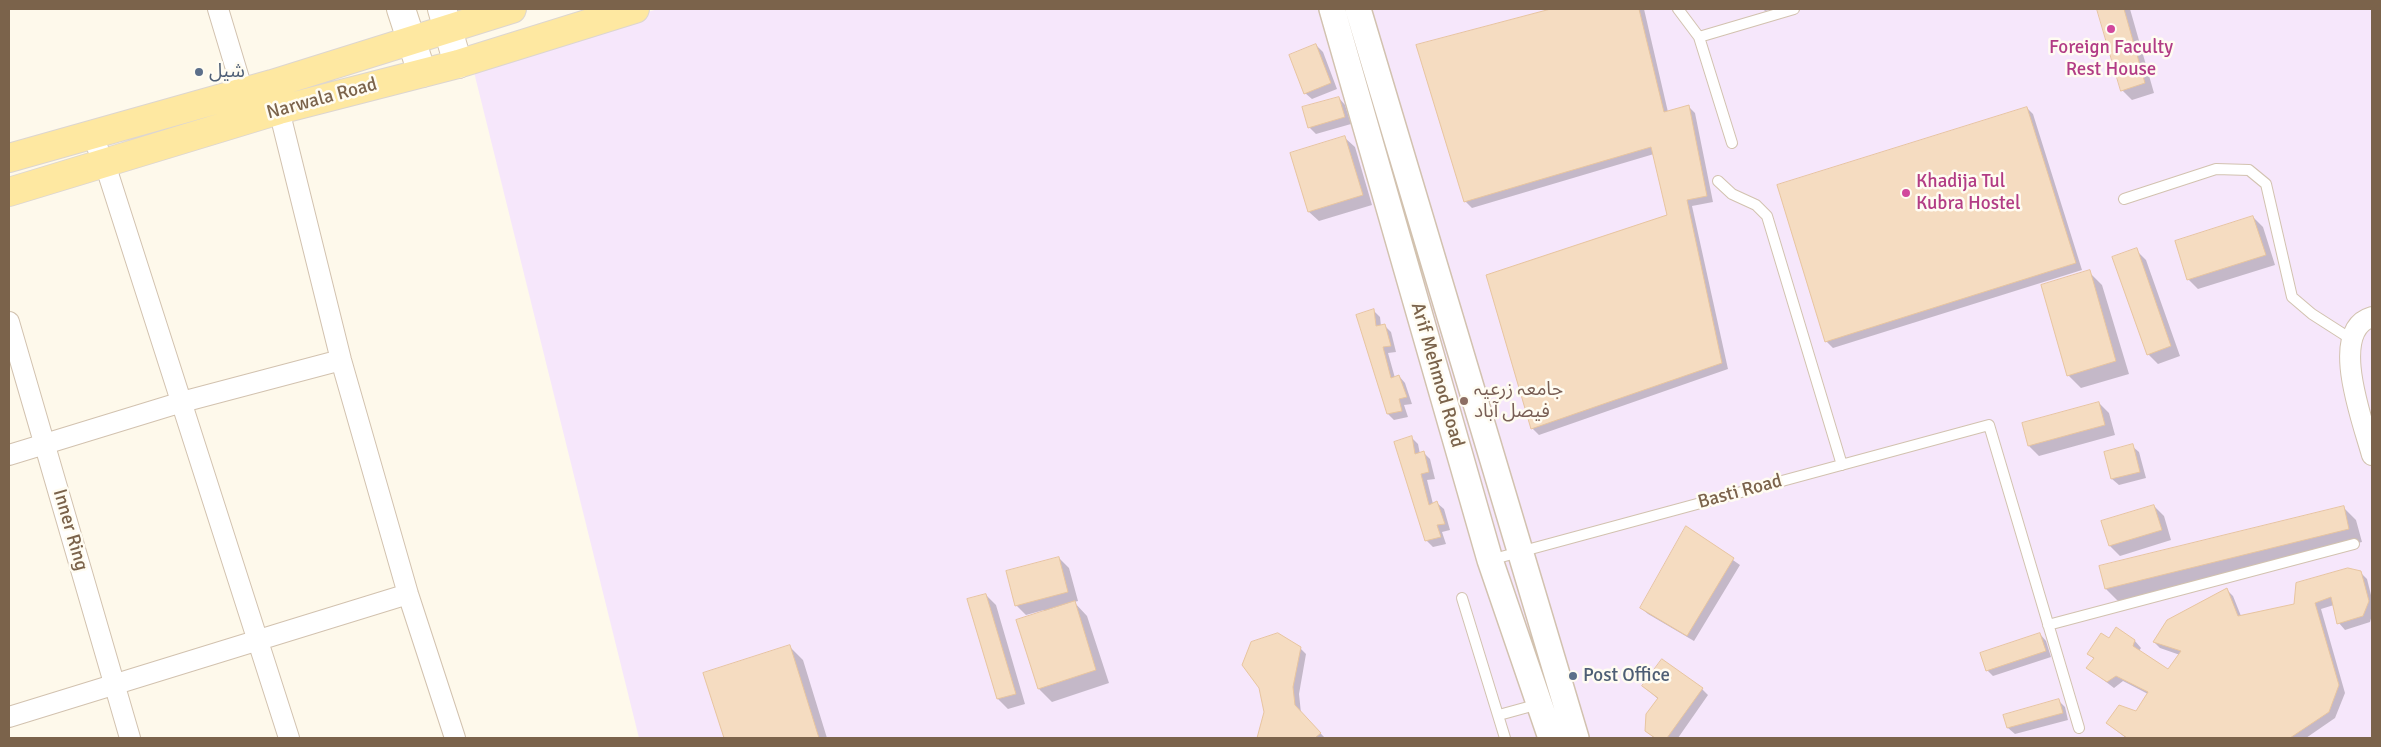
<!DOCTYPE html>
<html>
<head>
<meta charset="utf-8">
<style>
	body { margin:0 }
	#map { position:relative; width:2381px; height:747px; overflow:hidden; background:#fef9eb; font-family:Signika,sans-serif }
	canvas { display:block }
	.frame { position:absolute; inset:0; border:10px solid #7b634b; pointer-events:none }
</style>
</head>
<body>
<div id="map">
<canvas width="2381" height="747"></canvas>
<div class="frame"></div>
</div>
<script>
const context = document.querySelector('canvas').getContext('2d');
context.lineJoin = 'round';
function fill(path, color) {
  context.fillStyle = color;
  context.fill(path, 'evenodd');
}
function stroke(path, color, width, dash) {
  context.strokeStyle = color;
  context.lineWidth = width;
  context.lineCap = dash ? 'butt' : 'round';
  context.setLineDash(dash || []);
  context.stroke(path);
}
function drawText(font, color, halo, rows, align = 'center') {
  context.font = font + ' Signika,"Noto Sans Arabic",sans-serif';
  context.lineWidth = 5;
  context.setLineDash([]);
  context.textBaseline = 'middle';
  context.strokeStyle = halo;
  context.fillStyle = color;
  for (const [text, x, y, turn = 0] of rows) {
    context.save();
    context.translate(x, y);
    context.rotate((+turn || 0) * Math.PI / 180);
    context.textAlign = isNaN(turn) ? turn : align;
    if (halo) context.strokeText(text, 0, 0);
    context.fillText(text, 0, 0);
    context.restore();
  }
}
fill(new Path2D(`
	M658,9H2372V738H639L472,64Z`), '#f6e7fb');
fill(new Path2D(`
	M1556,9H1644L1668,112L1689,107L1695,113L1713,202L1692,206L1728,369L1539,435L1532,428L1668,216L1654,154L1472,208L1465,201L1418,46Z
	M1763,9H1773L1765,11Z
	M2098,9H2130L2154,93L2132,100L2122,90Z
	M1316,45L1323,52L1337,89L1312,99L1305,93Z
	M1339,98L1345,105L1351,124L1316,134L1309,127Z
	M2027,108L2033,114L2082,270L1833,348L1826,341Z
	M1345,138L1355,147L1372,205L1319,221L1309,212Z
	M2253,217L2263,227L2275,265L2198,289L2188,279Z
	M2136,250L2146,260L2180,356L2158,364L2148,354Z
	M2089,272L2102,285L2129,374L2081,388L2068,375Z
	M1374,311L1380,317L1381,326H1385L1391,332L1396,352L1388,353L1395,378L1399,376L1405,383L1412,404L1404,405L1408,417L1394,420L1388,414Z
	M2099,403L2109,413L2115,435L2039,456L2029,446Z
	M1412,438L1418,444L1420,454L1423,452L1430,459L1435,479L1427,480L1433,504L1437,503L1444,509L1450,530L1442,532L1446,544L1433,547L1426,540Z
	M2132,446L2139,452L2146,478L2119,485L2112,479L2105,453Z
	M2154,506L2164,516L2171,540L2120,556L2110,546L2103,522Z
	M2343,507L2356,520L2362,542L2119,602L2106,589L2101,567Z
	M1686,527L1740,565L1694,641L1648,614L1641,608Z
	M1059,558L1069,568L1078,601L1074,602L1087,616L1109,683L1052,702L1039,689L1044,610L1026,615L1016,605Z
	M2360,572L2367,579L2372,599V615L2370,622L2345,630L2339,623L2334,605L2321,609L2345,693L2335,718L2306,738H2126L2107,723L2137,712L2148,694L2123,681L2114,688L2088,668L2094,659L2089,654L2110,640L2135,641L2141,648L2139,651L2169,670L2180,655L2160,648L2154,642L2227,590L2233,596L2241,616L2296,605Z
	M986,595L996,605L1025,704L1008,709L998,699L969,600Z
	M2040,634L2046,641L2051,657L1993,676L1987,670Z
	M790,647L803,660L827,738H725L705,674Z
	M1300,648L1306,654L1299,694L1301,713L1325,738H1259L1265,712Z
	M1643,686L1702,689L1708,695L1678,738H1654L1646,731L1658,699Z
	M2059,701L2065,707L2068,720L2015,734L2008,728L2005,715Z`), '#0003');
const building = new Path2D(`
	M1551,9H1639L1664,112L1689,105L1707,196L1687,200L1722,363L1531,429L1486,275L1667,215L1651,147L1464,202L1416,45Z
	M2097,9H2124L2145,83L2121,91Z
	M1316,44L1331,83L1304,94L1289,55Z
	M1339,97L1345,117L1308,128L1302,107Z
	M2027,107L2076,263L1825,342L1777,185Z
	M1345,136L1363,195L1308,212L1290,153Z
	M2253,216L2266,255L2187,280L2175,241Z
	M2137,248L2171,346L2147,355L2112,257Z
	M2090,270L2116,361L2067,376L2041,285Z
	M1374,309L1376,326L1385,324L1391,346L1383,347L1391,378L1399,375L1407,397L1399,399L1402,411L1387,414L1356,315Z
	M2099,402L2105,425L2028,446L2022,423Z
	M1412,436L1415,454L1424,451L1429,472L1421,474L1429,505L1437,501L1445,524L1437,525L1441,537L1425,541L1394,442Z
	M2133,444L2140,472L2111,479L2104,452Z
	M2154,505L2162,530L2109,546L2101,521Z
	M2344,506L2349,529L2105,589L2099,566Z
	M1686,526L1734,558L1687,636L1640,608Z
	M1059,557L1068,592L1015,606L1006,571Z
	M2348,568L2361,571L2369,601L2363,616L2337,624L2331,597L2315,603L2339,685L2329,712L2290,738H2127L2106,723L2119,705L2136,711L2148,692L2116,676L2107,682L2086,668L2094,658L2087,654L2101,633L2109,638L2116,627L2135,640L2133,646L2168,669L2181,651L2153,642L2167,620L2227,588L2238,616L2294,604L2296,583Z
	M986,594L1016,694L997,699L967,599Z
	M1075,601L1096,670L1038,689L1016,620Z
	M1278,633L1301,647L1293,687L1295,705L1321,733L1315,738H1257L1264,712L1259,688L1242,665L1251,642Z
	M2040,633L2046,651L1986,671L1980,653Z
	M790,645L819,738H724L703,673Z
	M1662,659L1703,688L1667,738H1655L1645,731L1646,714L1658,698L1642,686Z
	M2059,699L2063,713L2007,728L2003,715Z`);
fill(building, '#f5dcc1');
stroke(building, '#e8c5a0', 1);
const service = new Path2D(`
	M1678,9L1699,37L1732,143
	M1699,37L1794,9
	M1718,181L1732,194L1756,205L1767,216L1842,465
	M2124,199L2216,169L2249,170L2266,184L2292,297L2312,314L2351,339
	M1490,560L1989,425L2079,728
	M1462,598L1505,738
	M2048,625L2354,544
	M1499,715L1539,704`);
const minor = new Path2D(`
	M218,9L243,92
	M279,110L341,360L408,594L455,738
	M91,134L105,164L289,738
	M2372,317C2327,330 2364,425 2372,455
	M9,322L130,738
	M9,455L182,402L341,360
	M9,717L408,594`);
const tertiary = new Path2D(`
	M1332,9L1490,560L1551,738
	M1358,9L1576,738`);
const secondary = new Path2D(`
	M401,9L422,73
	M442,9L458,64`);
const primary = new Path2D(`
	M9,158L272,84L512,9
	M9,192L279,110L458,64L635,9`);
stroke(service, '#d2c2af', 12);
stroke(minor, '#d2c2af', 22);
stroke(tertiary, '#d2c2af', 28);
stroke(secondary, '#d5c4ac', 30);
stroke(primary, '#ddd6d0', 30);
stroke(service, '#fff', 10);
stroke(minor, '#fff', 20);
stroke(tertiary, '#fff', 25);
stroke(secondary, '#fff', 28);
stroke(primary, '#fee8a1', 28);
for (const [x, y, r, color] of [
	[2111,29,5,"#d1479c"],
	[199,72,5,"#5c6f8a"],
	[1906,193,5,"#d1479c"],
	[1464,401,5,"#8d6e63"],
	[1573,676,5,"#5c6f8a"]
]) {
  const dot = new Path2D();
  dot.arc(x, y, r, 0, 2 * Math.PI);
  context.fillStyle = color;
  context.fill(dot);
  stroke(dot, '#fffcf2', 2);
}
drawText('19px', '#b23c85', '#fffcf2', [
	["Foreign Faculty",2111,48],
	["Rest House",2111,70],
	["Khadija Tul",1916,182,"left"],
	["Kubra Hostel",1916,204,"left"]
]);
drawText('19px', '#4e5e75', '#fffcf2', [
	["شیل",209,72],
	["Post Office",1583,676]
], 'left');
drawText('19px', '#7b634b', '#fffcf2', [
	["Narwala Road",322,99,-15],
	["Arif Mehmod Road",1437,375,74],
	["Basti Road",1740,492,-15],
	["Inner Ring",70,530,74]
]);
drawText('19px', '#785e54', '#fffcf2', [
	["جامعہ زرعیہ",1474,390],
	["فیصل آباد",1474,412]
], 'left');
</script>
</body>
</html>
